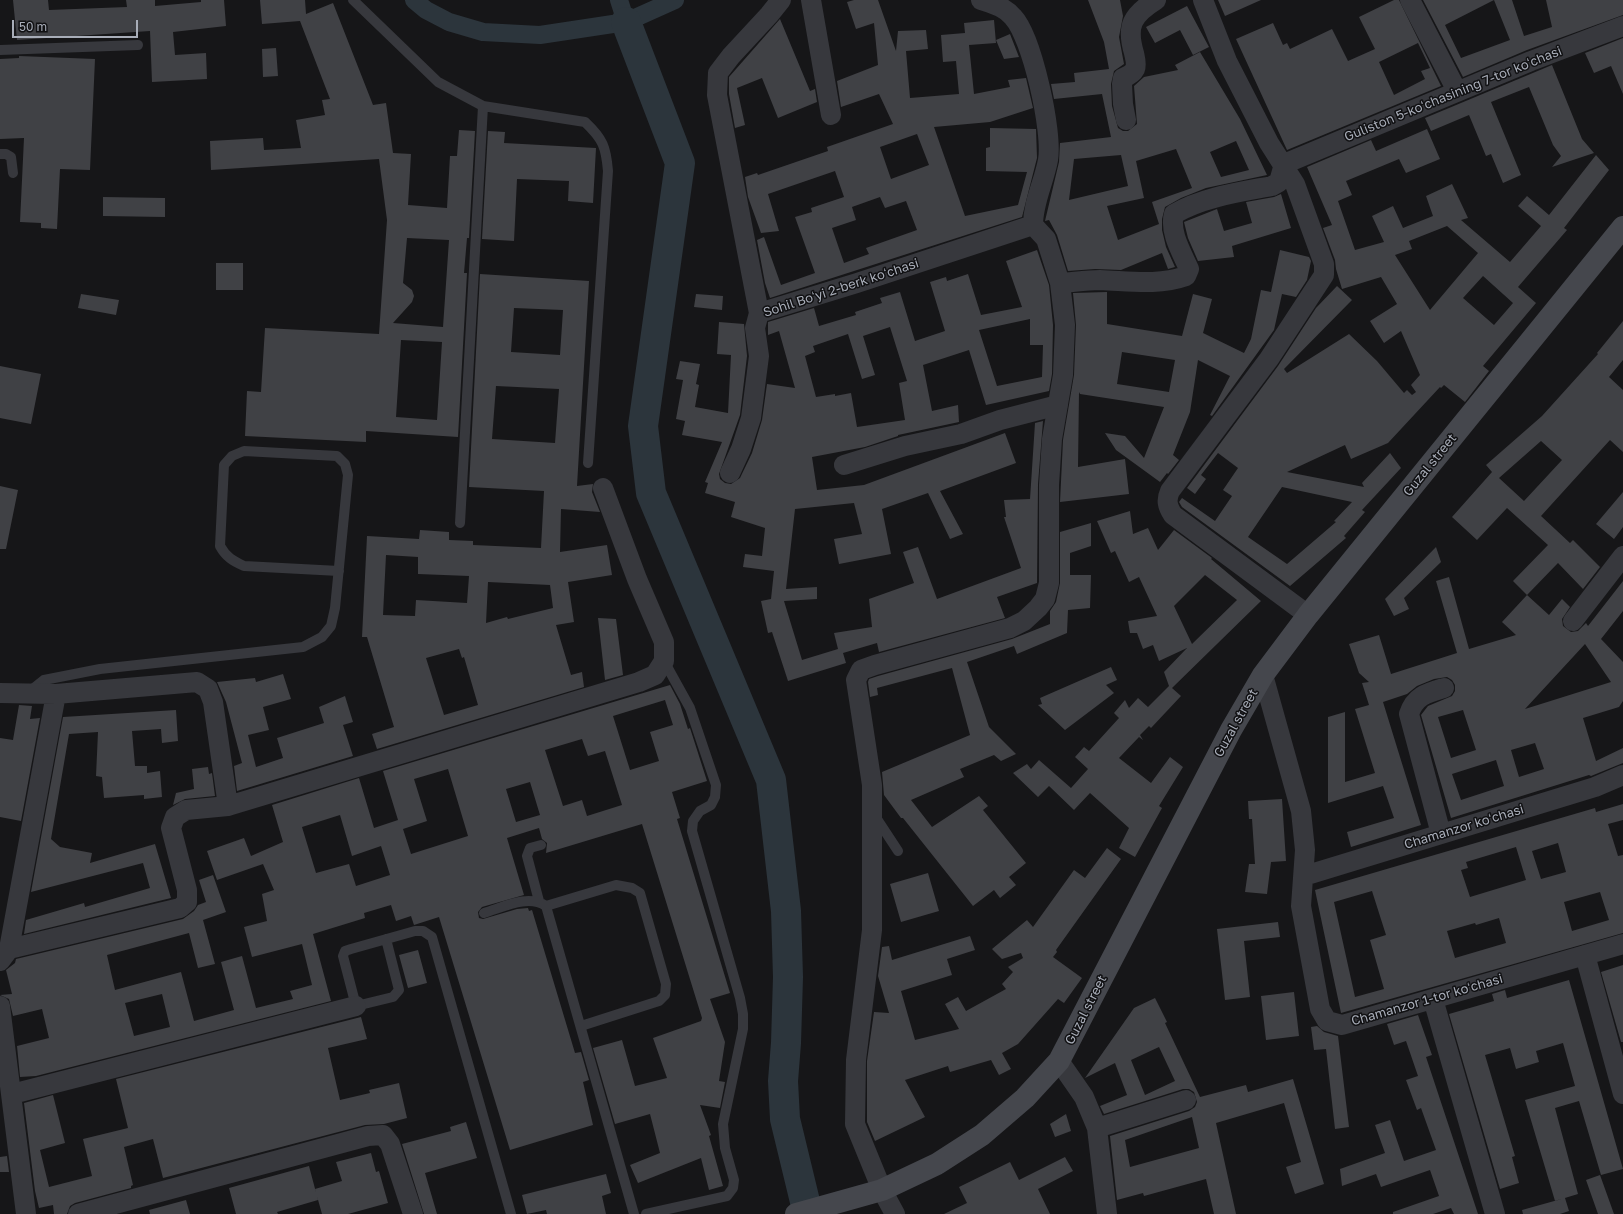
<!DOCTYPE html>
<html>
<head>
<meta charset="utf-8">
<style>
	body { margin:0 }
	#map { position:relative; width:1623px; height:1214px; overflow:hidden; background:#161618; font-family:"Golos Text",sans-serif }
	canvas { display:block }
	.scale { position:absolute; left:12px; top:20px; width:126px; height:18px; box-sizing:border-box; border:2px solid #a8adb8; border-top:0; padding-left:5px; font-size:12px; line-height:14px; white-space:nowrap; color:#a8adb8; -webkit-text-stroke:3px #111113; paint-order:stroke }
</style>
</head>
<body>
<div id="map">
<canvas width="1623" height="1214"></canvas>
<div class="scale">50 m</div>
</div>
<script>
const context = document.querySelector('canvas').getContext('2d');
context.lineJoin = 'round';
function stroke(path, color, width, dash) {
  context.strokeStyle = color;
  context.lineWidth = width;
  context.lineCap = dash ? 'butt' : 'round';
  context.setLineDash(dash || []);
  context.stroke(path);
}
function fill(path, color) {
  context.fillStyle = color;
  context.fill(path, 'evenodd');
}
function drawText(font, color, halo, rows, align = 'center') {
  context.font = font + ' "Golos Text",sans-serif';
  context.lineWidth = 3;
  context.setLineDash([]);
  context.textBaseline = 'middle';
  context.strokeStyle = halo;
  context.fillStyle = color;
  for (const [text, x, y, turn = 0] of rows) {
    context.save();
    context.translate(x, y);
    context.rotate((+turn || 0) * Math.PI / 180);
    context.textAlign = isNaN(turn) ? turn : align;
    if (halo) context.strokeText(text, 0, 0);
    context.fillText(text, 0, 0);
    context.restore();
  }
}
stroke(new Path2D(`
	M414,0L426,10L449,22L483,32L540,35L626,22L675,0
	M619,0L626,22`), '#2c353c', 18);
stroke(new Path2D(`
	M626,22L680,163L643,426L651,493L771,780L786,911L788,977L786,1043L783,1081L785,1119L808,1214`), '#2c353c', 30);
fill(new Path2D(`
	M13,0H48L49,10L127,7L126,0H155V6L201,2V0H224L226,26L173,32L175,55L206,53L207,79L152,82L150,31L17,40Z
	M260,0H305L306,14L333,3L373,105L386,103L393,153L411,154L408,205L447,208L450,156H457L459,130L475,131L469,238H467L464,273H467L458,437L366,431V442L245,436L247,391L261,392L265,328L379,334L387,220L379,159L211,170L210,141L263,138L264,150L301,148L296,120L325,115L322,100L330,99L300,21L262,24ZM407,238L449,240L443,327L393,323L412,302L414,296L412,290L403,283ZM401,340L442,342L437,420L396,417Z
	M854,0H878L896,51L898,31L926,30L928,49L906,51L910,98L959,94L956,61L943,62L941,35L965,33L964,23L994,20L996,43L969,45L974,94L1010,87L1008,80L1026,78L1033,108L990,122L934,127L965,216L1018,205L1027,172L986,171V148L990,147V128L1036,129L1037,158L1022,217L770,298L765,283L757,240L764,237L781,285L815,273L795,217L812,212L811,208L844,197L835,171L768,194L779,231L761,233L748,197L745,177L757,173L758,175L828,151L827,147L893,124L879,94L841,107L837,81L878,65L874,23L856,29L847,2ZM917,134L929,165L891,179L880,147ZM880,197L885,208L906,201L917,230L866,248L869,254L844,263L832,228L856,220L852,207Z
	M1088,0H1120L1123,16L1119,37L1124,64L1114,71L1111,84L1112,106L1118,128L1123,131H1128L1137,124L1134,86L1144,77L1178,70L1175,65L1200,52L1240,119L1267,175L1206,188L1181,198L1165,207L1162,219V230L1166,247L1175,267L1168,269L1162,253L1121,270L1095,269L1068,271L1057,235L1049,220L1045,221L1059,162L1060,143L1111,137L1102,94L1054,99L1051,84L1075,82L1074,73L1109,69L1104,42ZM1236,141L1249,170L1221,177L1210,152ZM1176,149L1192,188L1152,202L1159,224L1118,240L1107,206L1144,198L1136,161ZM1121,155L1128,186L1069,200L1074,159Z
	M1218,0H1261L1225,16Z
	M1394,0H1399L1441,86L1287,150L1236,39L1273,23L1283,45L1287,43L1290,49L1332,29L1348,61L1375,49L1359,17ZM1418,43L1430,68L1421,71L1425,79L1394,95L1379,62Z
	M1423,0H1512L1524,36L1552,27L1546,0H1623V15L1527,50L1463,77ZM1494,0L1510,40L1461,58L1445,25Z
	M1187,6L1209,47L1193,55L1180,30L1155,43L1146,27Z
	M780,19L810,91L815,89L817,102L778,118L762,78L737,88L745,125L735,128L729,94V77Z
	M1010,34L1019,57L1004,59L996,40Z
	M1623,38V94L1611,66L1594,73L1585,53Z
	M276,48L278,76L263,77L262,49Z
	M19,56L95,59L90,170L60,169L57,229L41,228V223L20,222L24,138L0,139V59L19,58Z
	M1552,65L1582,139L1594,153L1552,167L1561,156L1553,145L1529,87L1491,102L1521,175L1503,183L1491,154L1486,156L1469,115L1431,131L1425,118Z
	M1427,129L1440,159L1406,173L1399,159L1346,181L1352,195L1338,201L1355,250L1384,242L1372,216L1393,206L1403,228L1433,216L1426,196L1452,184L1468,218L1461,220L1510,262L1541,226L1518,206L1527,196L1549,215L1596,155L1609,170L1564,228L1567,230L1518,287L1536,303L1483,366L1489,371L1465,402L1444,385L1441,388L1440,387L1388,443L1351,459L1345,445L1287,472L1364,487L1362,483L1390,453L1401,468L1362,510L1365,512L1344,536L1346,538L1290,586L1182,507L1179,502L1182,498L1215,521L1232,496L1223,490L1238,468L1218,453L1201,475L1206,479L1195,494L1187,488L1278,366L1316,308L1337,286L1352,300L1284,369L1287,373L1349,334L1377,361L1404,393L1407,390L1412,395L1416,392L1411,385L1420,375L1401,331L1384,343L1370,321L1397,304L1381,277L1342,289L1336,269L1335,260L1323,228L1332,225L1307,167L1371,140L1376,151ZM1447,226L1478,253L1430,310L1395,255L1412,249L1409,241ZM1483,276L1513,303L1494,325L1463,298ZM1282,487L1352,502L1334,521L1336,522L1287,564L1248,537Z
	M488,131L505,132L504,143L596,148L593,203L568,201L569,181L517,179L514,241L482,239Z
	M1281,194L1291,228L1232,246L1234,257L1198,261L1188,238L1184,222L1217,209L1224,231L1252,223L1246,202L1274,197Z
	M103,197L165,198V217L103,216Z
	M1037,250L1049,285L1053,325L1052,374L1049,391L986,405L969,350L923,365L932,411L958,405L959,422L898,435V436L865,447L812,457L817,490L864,485L1005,433L1016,463L940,491L963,534L950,539L928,493L882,509L891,554L839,564L834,539L862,534L854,503L795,509L786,589L817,587V599L784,601L802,660L838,649L834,633L872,627L869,599L914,583L903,552L918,547L937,599L1021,568L1004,517H1006L1004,500L1030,499L1035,423L1043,421L1038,484L1037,583L997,597L1005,618L879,652L877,643L843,653L846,663L788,681L772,632L768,633L761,601L771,599L774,571L743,567L745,554L762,556L765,528L731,517L735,502L705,493L708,483L705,482L722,442L682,435L685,421L676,419L683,380L676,379L680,361L700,364L696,384L699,385L695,407L728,413L731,355L717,354L719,322L744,324L747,356L740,415L719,474L720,479L725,483L731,484L740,478L752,453L762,420L767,384L795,388L779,331L768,335V322L814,308L819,326L856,315L855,312L882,303L880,298L900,292L915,341L945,331L930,282L946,277L947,281L968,274L981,315L1022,307L1006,261ZM1030,319V345H1043L1042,377L997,386L979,330ZM890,327L907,381L899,383L905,420L857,427L851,393L835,396V394L816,397L805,356L815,352L813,346L848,334L862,379L875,375L863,336Z
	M1280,250L1309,257L1311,261L1307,280L1296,297L1282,294L1274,330L1212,416L1210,415L1230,376L1198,360L1190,412L1173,455L1179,460L1168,474L1167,473L1160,482L1116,450L1105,433L1125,436L1144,458L1164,407L1080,394L1079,392L1078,467L1125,459L1129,494L1060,502L1063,440L1074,375L1076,325L1073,293L1107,292V324L1182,336L1193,294L1212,299L1203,333L1244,353L1251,339L1261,290L1271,292ZM1122,352L1175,360L1169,392L1117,384Z
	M216,263H243V290H216Z
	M480,274L589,281L577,486L593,484L592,492L600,512L561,509L560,552L607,545L612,575L568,582L574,622L556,625L571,675L582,672L584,687L377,749L372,734L394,727L367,637H362L367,536L419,539L420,530L449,532V540L473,541V545L541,548L544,491L469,487ZM514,308L563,310L560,355L511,352ZM496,386L559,389L555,443L492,439ZM386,555L418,557V574L469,576L467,603L416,600L415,616L383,615ZM488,582L550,585L553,608L508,619L507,617L486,623ZM459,649L462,658L464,657L478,705L444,715L426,658Z
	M81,294L119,300L116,315L78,308Z
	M696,294L723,296L722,310L694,307Z
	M1623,321V360L1609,377L1623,390V452L1610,440L1541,516L1570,543L1573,540L1600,567L1583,589L1558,563L1527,595L1513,581L1548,545L1507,508L1477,540L1452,517L1492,472L1486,465L1542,416L1598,354L1597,353ZM1541,441L1562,460L1524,501L1499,478Z
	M0,366L41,374L31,424L0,418Z
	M0,486L18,490L6,549H0Z
	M1623,492V527L1614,539L1596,524Z
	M1130,511L1133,534L1148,528L1158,550L1174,530L1212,558L1211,559L1261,601L1172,688L1181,696L1151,728L1149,726L1140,735L1143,740L1139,737L1119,758L1151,783L1170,757L1183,767L1159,806L1162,808L1135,857L1119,848L1129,828L1090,793L1074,810L1049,786L1038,797L1013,773L1027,764L1031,769L1039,760L1071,788L1088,769L1075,757L1084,747L1089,751L1119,718L1114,713L1125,700L1129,708L1138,698L1148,707L1169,686L1164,672L1187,648L1159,661L1153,645L1143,649L1137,633H1130L1128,621L1157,616L1139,577L1129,582L1115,551L1111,553L1097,521ZM1205,575L1237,600L1192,644L1174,606Z
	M1091,523V546L1070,553V575H1091L1090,608L1068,610L1067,633L1017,654L1014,646L967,662L989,727L1016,754L1001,761L994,755L960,769L964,777L911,800L932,827L979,796L988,806L983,810L1026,863L1009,877L1016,885L1000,898L994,890L973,906L903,818H901L884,795L882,772L970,735L952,668L877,688L878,695L870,697L868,682L869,679L878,676L1012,639L1050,624V611L1056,602L1060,583V532Z
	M1436,547L1441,562L1404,598L1409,609L1394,616L1385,599Z
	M1449,577L1469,649L1516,635L1502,622L1527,595L1549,615L1562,599L1570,607L1562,619L1563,626L1571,632L1578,631L1586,623L1588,626L1623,581V611L1601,639L1623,662V701L1619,707L1583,718L1596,761L1623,748V763L1591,776L1589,775L1451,818L1421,715L1428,706L1452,696L1455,691V685L1452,680L1447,677L1434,679L1417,686L1407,694L1383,702L1421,825L1351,847L1347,832L1394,818L1383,786L1328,803V717L1345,712V782L1375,773L1355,709L1369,705L1362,683L1369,682L1359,673L1349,644L1379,635L1391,674L1457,653L1436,581ZM1585,644L1611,682L1525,709ZM1463,710L1476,750L1451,758L1438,717ZM1535,743L1544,769L1519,777L1511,750ZM1496,760L1504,786L1461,800L1452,774Z
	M598,618L616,619L623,675L605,680Z
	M1111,667L1117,680L1106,685L1114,693L1065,730L1038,705L1042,704L1040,698Z
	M283,674L291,699L263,707L269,730L248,735L256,767L283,758L277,738L324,723L319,707L345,696L353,722L343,725L353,756L237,791L234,766L242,763L226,702L217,682L255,678L256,682Z
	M670,685L680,704L688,729L690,728L707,781L672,792L680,818L677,819L730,993L710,999L725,1042L719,1081L725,1082L720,1108L700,1105L711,1135L709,1136L723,1186L709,1190L701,1158L638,1183L630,1165L660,1153L650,1114L615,1124L593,1048L622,1040L635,1086L667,1078L653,1038L701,1021L702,1018L642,824L546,853L547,843L542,839L539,828L507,838L524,895L482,907L478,912L479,918L483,919L517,909L528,908L529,911L532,910L575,1053L581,1052L589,1080L583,1082L593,1125L510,1150L439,917L414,925L411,916L396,921L391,905L364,913L365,918L313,934L331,1001L36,1076L20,1077L17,1046L49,1038L42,1009L13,1016L9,999L0,995L12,994L6,970L15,963L16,959L183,919L194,911L198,905L206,902L199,880L213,875L226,912L203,920L215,964L198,968L189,933L107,955L115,990L181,972L194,1021L234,1010L221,962L242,956L256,1008L293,999L290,991L312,985L302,944L252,957L244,927L267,921L262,894L274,890L263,864L217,880L207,851L244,838L251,856L283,842L272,805L359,778L374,828L398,820L383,771ZM665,700L673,725L650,732L659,761L630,770L613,716ZM582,739L588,756L605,751L622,805L587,816L582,800L563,806L545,750ZM448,769L468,836L411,854L403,829L427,821L414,779ZM530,782L540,815L516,822L506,789ZM340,815L352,856L381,846L390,875L356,886L349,864L316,873L302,827ZM162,994L170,1027L134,1036L125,1003Z
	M19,705L32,706L30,719L40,718L21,821L0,817V738L13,740Z
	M176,710L178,741L162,743L161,729L132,731L135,766H147V773L160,771L162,797L144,799V795L104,798L102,777L96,776L98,732L69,734L51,839L60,847L92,853L90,863L155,844L171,898L24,934L26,920L84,903L85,907L150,888L143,863L31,892L63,717Z
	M208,767L209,774L212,773L215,796L185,799L173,805L176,793L194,789L192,769Z
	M1282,799L1286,861L1271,862L1267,894L1245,892L1249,864H1255L1252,819H1249L1248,801Z
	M1623,804V820L1608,824L1618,856L1623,855V933L1341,1013L1315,890L1595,808L1596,812ZM1558,843L1566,872L1541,879L1532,851ZM1516,847L1526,880L1470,897L1461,870L1468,868L1466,862ZM1372,891L1386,935L1370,940L1384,989L1355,997L1334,902ZM1600,892L1609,920L1572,931L1564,902ZM1499,918L1506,943L1455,958L1447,931L1475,923L1476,925Z
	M1107,848L1121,859L1056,950L1057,952L1053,957L1082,978L1064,1003L1058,999L1018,1044L1002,1053L1011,1069L999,1075L991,1060L950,1072L948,1066L905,1080L925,1117L875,1141L867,1122V1061L874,1012L889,1013L878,976L882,947L889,946L892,960L970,936L975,950L947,959L952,975L901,991L915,1040L959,1029L945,1004L958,997L966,1011L1006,989L1002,984L1013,972L1008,967L1023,958L1021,953L1002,959L992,949L1027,920L1033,927L1074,870L1085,878Z
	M928,873L939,911L901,922L890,884Z
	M1278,922L1280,937L1244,941L1250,997L1225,1000L1217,929Z
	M418,950L427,983L408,988L399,955Z
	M1623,965V1042H1621L1601,972Z
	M1569,980L1623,1169L1601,1175L1579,1101L1555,1108L1578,1194L1555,1201L1525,1100L1575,1086L1563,1043L1536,1051L1539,1062L1516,1069L1510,1048L1485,1055L1515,1156L1512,1157L1519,1183L1500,1189L1449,1014L1494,1001L1492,994L1505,990L1507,998Z
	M1294,992L1299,1036L1266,1040L1261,996Z
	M1155,998L1167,1022L1165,1023L1200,1097L1246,1085L1248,1092L1293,1079L1324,1184L1295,1194L1286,1167L1301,1162L1284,1103L1216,1123L1236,1214H1214L1206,1179L1144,1196L1143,1193L1117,1200L1110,1136L1189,1111L1195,1107L1197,1102L1194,1092L1189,1089H1183L1104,1114L1100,1106L1127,1095L1115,1063L1085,1078L1134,1008ZM1159,1047L1175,1081L1145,1095L1131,1060ZM1192,1117L1199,1148L1130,1167L1125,1140Z
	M1418,1015L1432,1055L1426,1057L1478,1214H1454L1451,1208L1433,1214H1393V1212L1439,1196L1430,1170L1381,1187L1376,1174L1342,1186L1340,1169L1385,1153L1375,1125L1390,1120L1404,1161L1436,1150L1421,1108L1417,1110L1406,1080L1418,1076L1406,1041L1394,1045L1387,1024Z
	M361,1017L367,1039L328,1048L340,1100L370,1093L369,1090L399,1083L407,1118L384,1124L365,1125L163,1178L153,1139L124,1147L133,1185L131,1186V1188L75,1203L70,1206L67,1214H54L53,1205L39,1208L35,1191L24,1103L53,1095L65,1143L40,1150L49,1187L92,1176L83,1139L128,1128L116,1079Z
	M1317,1026L1324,1032L1338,1036L1349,1127L1335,1129L1326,1049L1314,1050L1311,1027Z
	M1066,1114L1071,1131L1055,1137L1050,1124Z
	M466,1122L477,1158L425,1173L437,1214H424L402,1144L451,1131L450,1127Z
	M371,1153L376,1172L379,1171L388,1203L348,1214H322L315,1189L342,1181L336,1162Z
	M7,1156L9,1172H0V1157Z
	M1065,1157L1073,1171L1038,1189L1050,1214H944L967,1203L959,1187L1010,1162L1019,1180Z
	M309,1166L318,1200L277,1212L278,1214H236L229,1188Z
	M606,1174L611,1193L602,1196L606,1214H547L546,1210L527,1214L522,1195Z
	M1600,1175L1614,1214H1598L1586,1180Z
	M1565,1198L1569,1211L1560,1214H1523L1522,1210Z
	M186,1200L190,1214H150L149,1210Z`), '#404145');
stroke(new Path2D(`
	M353,0L438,82L483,106L460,523
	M0,50L138,45
	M483,106L585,122C603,139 606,147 608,171L588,463
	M0,154H6L11,157L13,173
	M29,692L44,680L100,669L303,647L322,637L331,626L335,608L348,475L345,464L337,456L244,451L232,456L224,465L220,546C226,557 233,561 244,566L339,571
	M875,816L898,851
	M539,901L527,856L530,848L541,845
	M546,906L616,885L632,888L640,893L666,984L665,995L659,1001L581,1026
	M484,913C504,907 528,894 546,906L634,1214
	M386,939L399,990L393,997L356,1006L343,956L345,951L351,949L415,931H423L432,937L511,1214
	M646,1214L727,1196L733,1188L734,1180L725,1148L723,1124L743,1029V1014L740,998L692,831L693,821L700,811L711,805L715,797L716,785L690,708L664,661`), '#37383d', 10);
stroke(new Path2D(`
	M811,0L831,115
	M1203,0L1227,61L1269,143L1295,184L1324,264V275L1269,359L1170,491C1166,500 1167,506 1173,515L1308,615
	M1410,0L1457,91
	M1126,120L1123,104L1122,84L1123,78C1128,76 1133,73 1135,69C1137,64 1135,58 1134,53C1126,26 1132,15 1156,0
	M1284,164L1531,61L1623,26
	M1060,283C1074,282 1087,280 1100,280C1129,281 1158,286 1186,276L1189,269C1182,253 1169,232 1174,214C1203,197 1240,192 1272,186L1279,182L1284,164
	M759,313L717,95L718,73L731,56L769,15L781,0
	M844,465L905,446L961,434L1000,420L1058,405
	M730,473L741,449L751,418L759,356L755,328L759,313L857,283L1033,225
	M1573,621L1623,556
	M1263,675L1301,811L1305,850L1301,906L1320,1009L1327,1021L1342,1025L1623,944
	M0,693L56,694L197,682L208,689L213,702L228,806
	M1441,834L1409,714C1415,696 1427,693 1444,688
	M1304,876L1595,787L1623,775
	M9,949L56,694
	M1585,955L1623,1094
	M0,961L9,949L180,908L187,902V890L171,828L175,817L186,810L228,806L639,682L655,675L664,661V642L637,579L603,488
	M1433,999L1495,1214
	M0,1006L26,1214
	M1059,1061L1084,1097L1097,1128L1107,1214
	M12,1094L356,1006
	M1097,1128L1186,1100
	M78,1214L368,1136L383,1135L390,1144L413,1214
	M895,1214L882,1190L855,1124L856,1060L872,930V785L856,680L861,670L875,665L1010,628L1024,621L1038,608L1045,599L1049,583V485L1052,439L1063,375L1065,325L1060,283L1046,239L1033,225C1033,202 1044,182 1048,160C1053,132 1032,37 1013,17C1005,7 993,4 981,0`), '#37383d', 20);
stroke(new Path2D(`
	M796,1214L882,1190L937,1164L982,1135L1025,1098L1059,1061L1231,730L1263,675L1308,615L1623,227`), '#45474d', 22);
drawText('13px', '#a8adb8', '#111113', [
	["Guliston 5-koʻchasining 7-tor koʻchasi",1453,94,-22],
	["Sohil Boʻyi 2-berk koʻchasi",841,288,-18],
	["Guzal street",1430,465,-51],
	["Guzal street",1236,723,-61],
	["Chamanzor koʻchasi",1464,827,-17],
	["Chamanzor 1-tor koʻchasi",1427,1000,-16],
	["Guzal street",1086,1010,-63]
]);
</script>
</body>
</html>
